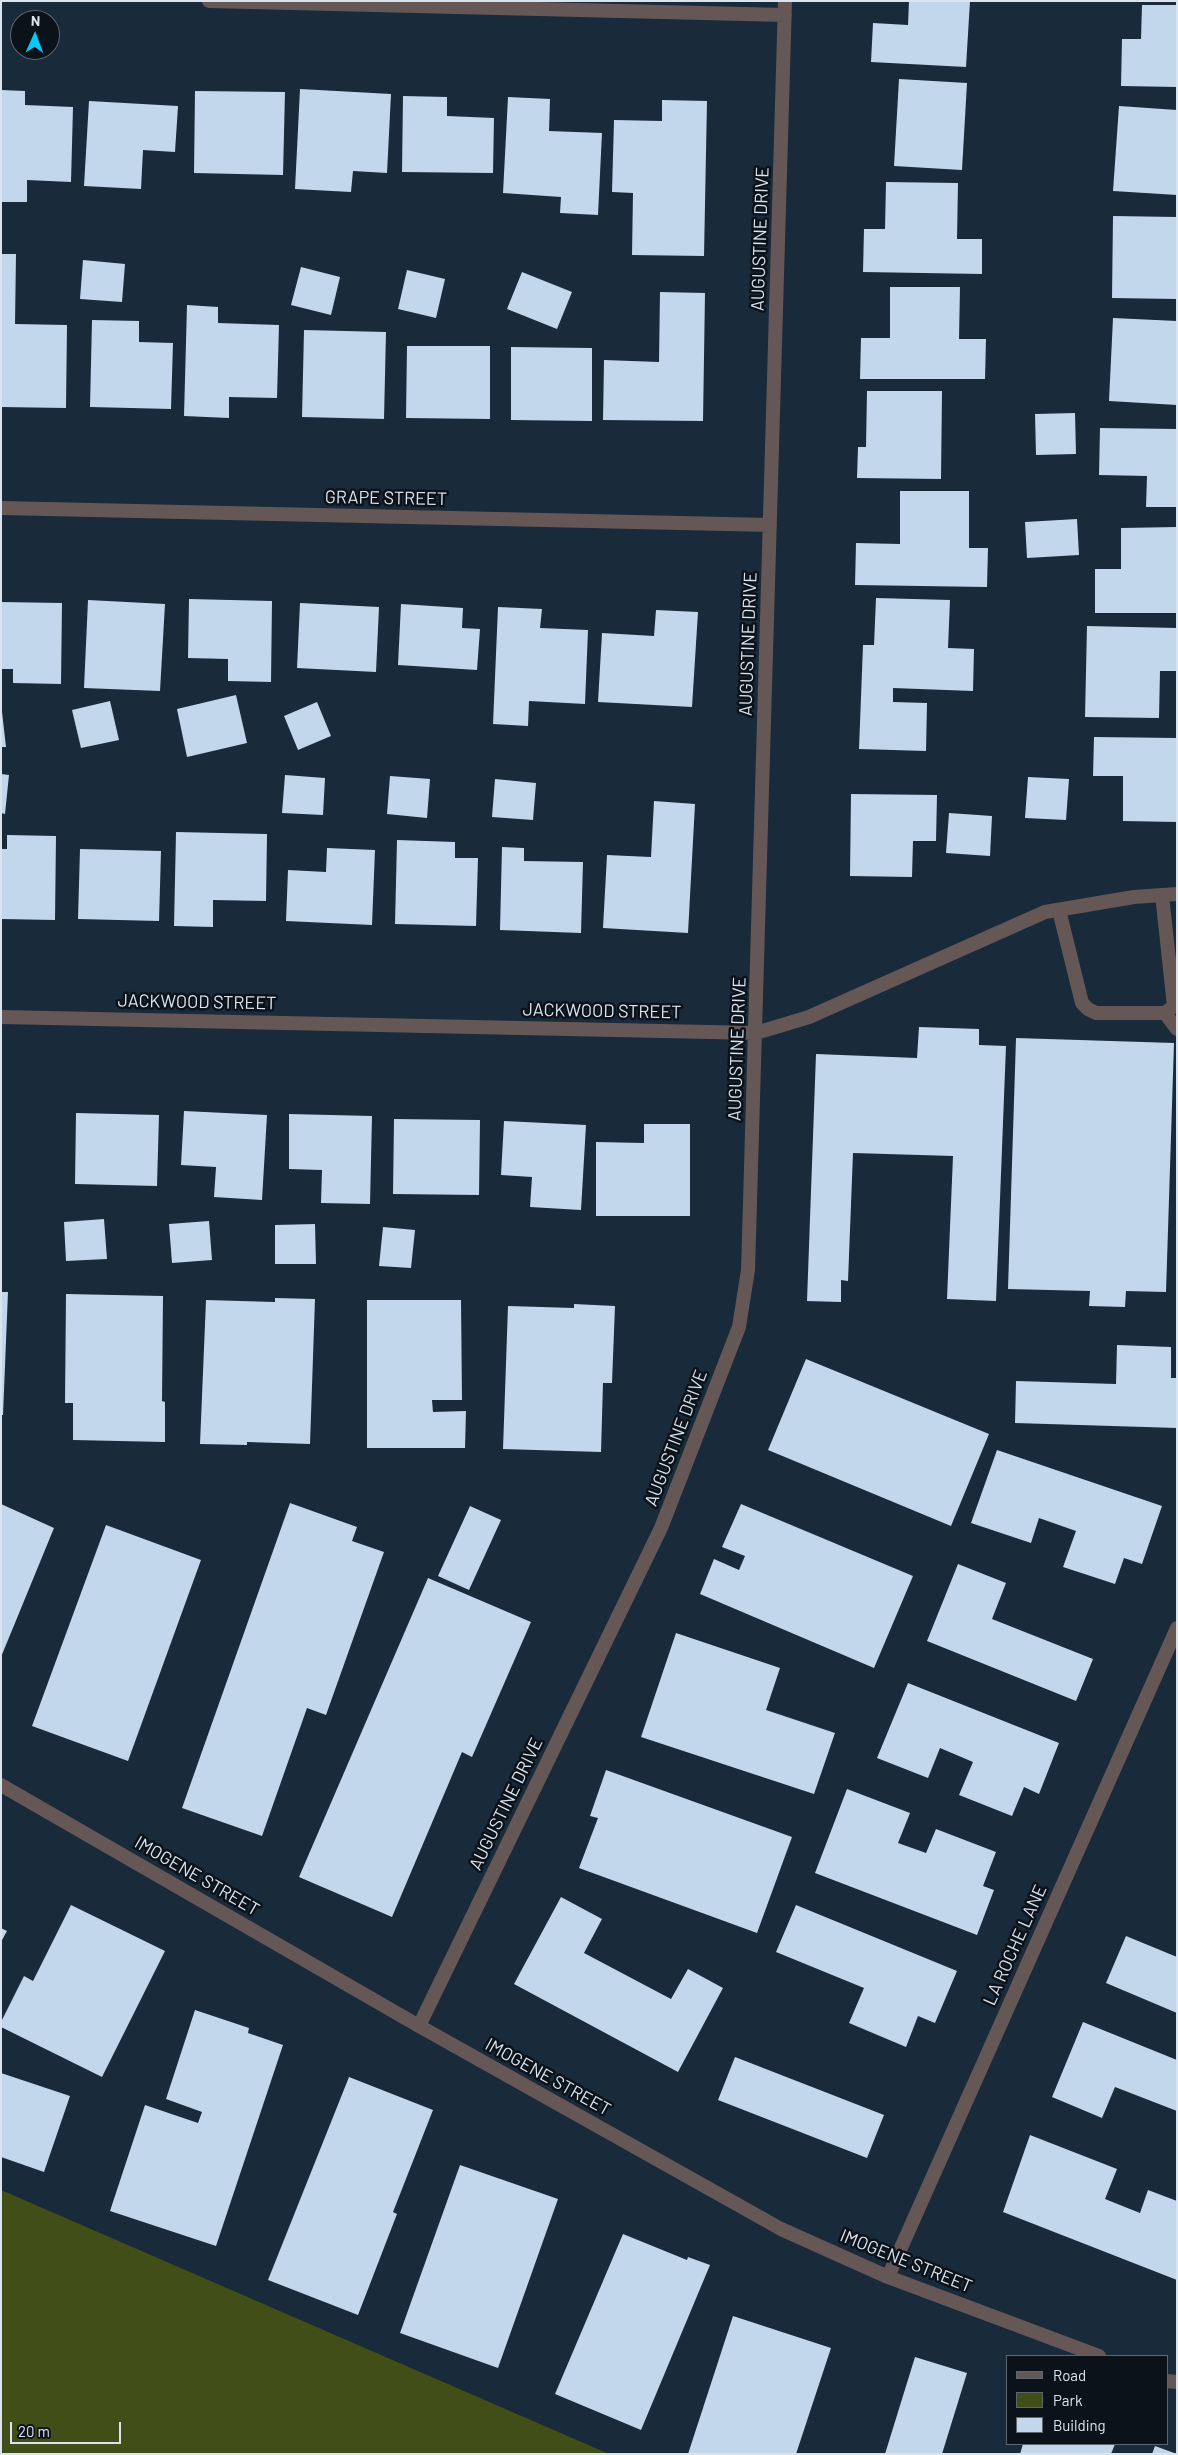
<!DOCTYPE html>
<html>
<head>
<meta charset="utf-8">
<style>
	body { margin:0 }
	#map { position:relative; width:1178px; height:2455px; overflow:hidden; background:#192a3a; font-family:Barlow,sans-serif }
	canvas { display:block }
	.frame { position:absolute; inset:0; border:2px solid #dae4ef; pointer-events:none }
	.legend { position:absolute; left:1006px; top:2355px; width:162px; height:90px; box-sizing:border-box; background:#0b1219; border:1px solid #5e666f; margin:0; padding:6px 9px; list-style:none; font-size:15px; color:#dae4ef }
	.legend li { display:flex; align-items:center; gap:10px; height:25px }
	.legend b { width:25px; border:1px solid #5e666f }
	.north { position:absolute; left:10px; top:10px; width:50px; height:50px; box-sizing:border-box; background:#0b1219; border:1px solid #5e666f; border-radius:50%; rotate:2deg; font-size:14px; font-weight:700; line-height:20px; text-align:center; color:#dae4ef }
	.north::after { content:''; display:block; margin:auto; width:18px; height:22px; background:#02cbf9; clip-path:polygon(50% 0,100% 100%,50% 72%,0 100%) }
	.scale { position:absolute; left:10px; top:2422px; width:111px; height:22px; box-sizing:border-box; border:2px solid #dae4ef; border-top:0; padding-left:6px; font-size:15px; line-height:18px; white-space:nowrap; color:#dae4ef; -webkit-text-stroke:4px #0b1219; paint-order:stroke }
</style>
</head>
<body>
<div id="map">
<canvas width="1178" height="2455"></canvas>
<div class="frame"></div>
<ul class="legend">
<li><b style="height:6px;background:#645755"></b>Road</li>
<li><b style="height:14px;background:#424e17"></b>Park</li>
<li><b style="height:14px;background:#c2d7ec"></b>Building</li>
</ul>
<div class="north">N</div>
<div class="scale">20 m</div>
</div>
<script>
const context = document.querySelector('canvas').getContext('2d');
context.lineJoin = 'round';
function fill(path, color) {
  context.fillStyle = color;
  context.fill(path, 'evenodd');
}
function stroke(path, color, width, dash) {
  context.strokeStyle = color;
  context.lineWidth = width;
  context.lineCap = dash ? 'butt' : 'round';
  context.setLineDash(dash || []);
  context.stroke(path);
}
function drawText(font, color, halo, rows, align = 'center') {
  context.font = font + ' Barlow,sans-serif';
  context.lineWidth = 5;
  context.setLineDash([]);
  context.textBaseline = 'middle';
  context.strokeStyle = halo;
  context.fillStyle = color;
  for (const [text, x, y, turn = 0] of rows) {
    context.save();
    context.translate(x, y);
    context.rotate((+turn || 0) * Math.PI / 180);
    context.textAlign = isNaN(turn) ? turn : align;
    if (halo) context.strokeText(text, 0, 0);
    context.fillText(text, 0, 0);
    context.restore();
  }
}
fill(new Path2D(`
	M1,2190L609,2454H1Z`), '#424e17');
fill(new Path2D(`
	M909,1H970L966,67L871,62L873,23L908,25Z
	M1142,5H1177V87L1121,86L1122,39H1141Z
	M899,79L967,83L962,170L894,166Z
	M300,89L391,94L387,173L353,171L351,192L295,189Z
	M1,90L25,91V105L73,107L71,182L27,180V202H1Z
	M195,91L285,92L283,175L194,173Z
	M403,96L447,97V116L494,118L493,173L402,172Z
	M508,97L550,99L549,131L602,133L598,215L560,213L561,197L503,193Z
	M662,100L707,101L704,256L632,255L633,193L612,192L614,120L662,121Z
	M89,101L178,106L175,152L143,150L141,189L84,186Z
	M1119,106L1177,110V195L1113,191Z
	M886,182L958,183L957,239H982V274L863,272L864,229H885Z
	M1113,216L1177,217V299L1112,298Z
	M1,254H16L15,324L67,325L66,408L1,407Z
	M83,260L125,264L122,302L80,299Z
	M301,267L340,277L331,315L291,305Z
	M407,270L445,279L436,318L398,309Z
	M522,272L572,292L557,329L507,309Z
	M890,287H960L959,339H986L985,379H860L861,338H890Z
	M660,292L705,293L703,421L603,420L604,360L659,362Z
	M187,305L218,307V323L279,325L277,398L229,397V418L184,416Z
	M1113,318L1177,321V405L1109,401Z
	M92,320L139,321V342L173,343L171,409L90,407Z
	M304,330L386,332L384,419L302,417Z
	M407,346H490V419L406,418Z
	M511,347L592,348V421L511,420Z
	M867,391H942L941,479L857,478L858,447H866Z
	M1075,413L1076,454L1036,455L1035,414Z
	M1100,428L1177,429V507H1146L1147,476L1099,475Z
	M900,491H969V548H988L987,587L855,585L856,543L900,544Z
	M1077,519L1079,555L1027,558L1025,522Z
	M1177,527V613H1095V569H1121V528Z
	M876,598L950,600L948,648L974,649L973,691L893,688V702L927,703L926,751L859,749L863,645H874Z
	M189,599L272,601L271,682L228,681V659L188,658Z
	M88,600L165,604L160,691L84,688Z
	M1,602L62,603L61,684L13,683V669H1Z
	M300,603L379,607L376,672L297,668Z
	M401,604L463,608L462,628L480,629L477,670L398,665Z
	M498,607L542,609L540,628L588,630L585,704L529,701L528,726L493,724Z
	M656,610L698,612L692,707L598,702L602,633L654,636Z
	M1087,626L1177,628V671H1160L1159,718L1085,717Z
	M236,695L247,743L187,757L177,709Z
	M110,701L119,740L81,748L72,710Z
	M317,702L331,736L298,750L284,716Z
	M1,703L6,747H1Z
	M1094,737L1177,738V822L1123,821V776H1093Z
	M1,774L9,775L5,814L1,813Z
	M285,775L325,778L323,815L282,813Z
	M390,776L430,779L427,818L387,814Z
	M1028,777L1069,779L1066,820L1025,818Z
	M495,779L536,783L533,820L492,817Z
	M851,794L937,795L936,841H913L912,877L850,876Z
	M654,801L695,804L688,933L603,928L607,855L651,857Z
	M949,813L992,816L990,856L946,853Z
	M176,832L267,834L266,901L213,900V927L174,926Z
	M7,835L56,836L55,920L1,919V849H7Z
	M397,840L455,842V858H478L476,926L395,924Z
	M502,847L524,848V861L583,862L581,933L500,930Z
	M327,848L375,850L372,925L286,921L288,870L326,872Z
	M80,849L161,851L159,921L78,919Z
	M919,1027L979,1029V1045L1006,1046L996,1301L947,1299L953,1156L853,1153L848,1281L841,1280V1302L807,1301L816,1054L917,1058Z
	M1016,1038L1174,1043L1166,1292L1126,1291L1125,1307L1089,1306L1090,1291L1008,1289Z
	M184,1111L267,1115L262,1200L214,1197L216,1167L181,1165Z
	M76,1113L159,1115L157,1186L75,1184Z
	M289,1114L372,1116L370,1204L321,1203L322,1170L289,1169Z
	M394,1119L480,1120L479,1195L393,1194Z
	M504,1121L586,1125L581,1210L530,1207L532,1177L501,1175Z
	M644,1124H690V1216H596V1142L644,1143Z
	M104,1219L107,1259L66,1261L64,1222Z
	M209,1221L212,1260L172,1263L169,1224Z
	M315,1224L316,1264H275V1225Z
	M383,1227L415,1230L411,1268L379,1266Z
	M1,1292H8L3,1415H1Z
	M66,1294L163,1296L162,1401L165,1402V1442L73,1440V1403H65Z
	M275,1298L315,1299L310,1444L247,1442V1445L200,1444L206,1300L275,1302Z
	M367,1300H461L462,1400H432L433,1412L466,1411L465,1448H367Z
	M574,1304L615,1306L612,1383H603L601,1452L503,1449L508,1306L574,1308Z
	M1117,1345L1171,1347V1378H1177V1428L1015,1423L1016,1381L1116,1384Z
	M806,1359L989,1434L951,1526L768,1450Z
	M997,1450L1162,1506L1142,1564L1124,1558L1115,1584L1063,1567L1076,1531L1039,1518L1031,1543L971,1523Z
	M290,1503L357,1527L352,1541L384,1552L326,1715L307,1708L262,1836L182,1808Z
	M1,1504L54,1528L1,1657Z
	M741,1504L913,1576L874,1668L700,1594L714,1559L739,1570L745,1556L722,1547Z
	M470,1506L501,1520L469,1590L438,1576Z
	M106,1525L201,1560L128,1761L32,1726Z
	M958,1564L1006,1583L992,1619L1093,1659L1076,1701L927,1641Z
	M428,1578L531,1622L472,1757L462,1752L392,1917L299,1877Z
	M676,1633L780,1668L766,1710L835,1733L814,1794L641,1737Z
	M908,1683L1059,1743L1039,1794L1024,1787L1012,1816L959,1795L973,1762L940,1748L928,1778L877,1758Z
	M606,1770L792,1837L757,1933L579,1868L598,1818L590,1816Z
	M847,1789L910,1813L898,1843L926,1853L936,1829L996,1852L983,1886L994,1890L977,1935L815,1873Z
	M561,1897L602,1919L584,1953L671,1999L688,1969L723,1988L678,2072L514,1984Z
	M71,1905L165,1951L102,2077L1,2027V2022L24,1976L33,1981Z
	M796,1905L957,1971L935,2023L918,2016L906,2047L849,2023L864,1988L776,1952Z
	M1,1928L7,1931L1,1942Z
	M1126,1936L1177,1957V2013L1106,1983Z
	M195,2010L249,2028L248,2033L283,2045L216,2246L110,2211L145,2105L198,2123L202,2112L166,2099Z
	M1083,2022L1177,2060V2111L1115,2087L1102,2118L1052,2097Z
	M735,2057L884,2115L867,2158L718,2100Z
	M1,2073L70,2096L44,2172L1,2157Z
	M349,2077L433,2110L393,2212L397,2214L358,2315L268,2280Z
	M1030,2135L1117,2169L1105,2199L1140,2213L1148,2190L1177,2201V2280L1003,2212Z
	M460,2165L558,2199L498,2368L400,2333Z
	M623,2234L687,2260L688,2257L710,2265L641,2430L555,2394Z
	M733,2316L831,2348L796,2454H688Z
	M915,2357L967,2373L942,2454H885Z
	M1023,2444H1115L1111,2454H1020Z
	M1155,2446L1177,2454H1152Z`), '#c2d7ec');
stroke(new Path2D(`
	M1059,910L1082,1003L1088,1009L1096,1013H1165L1174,1006L1162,895
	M1165,1013L1177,1029`), '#645755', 14);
stroke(new Path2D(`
	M209,1L785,15
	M1,508L770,525
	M1,1017L756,1033L809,1017L1045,912L1134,897L1177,894
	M1,1785L419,2026L781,2229L888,2277L1099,2356
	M419,2026L661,1528L739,1327L748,1270L785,1
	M888,2277L1177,1628
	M1167,2381L1177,2382`), '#645755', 14);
drawText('18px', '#dae4ef', '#0b1219', [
	["AUGUSTINE DRIVE",760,239,-88],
	["GRAPE STREET",386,498,1],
	["AUGUSTINE DRIVE",748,644,-88],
	["JACKWOOD STREET",197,1002,1],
	["JACKWOOD STREET",602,1011,1],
	["AUGUSTINE DRIVE",737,1049,-88],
	["AUGUSTINE DRIVE",676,1438,-69],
	["AUGUSTINE DRIVE",506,1804,-64],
	["IMOGENE STREET",197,1876,30],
	["LA ROCHE LANE",1015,1945,-66],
	["IMOGENE STREET",548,2077,29],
	["IMOGENE STREET",906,2261,22]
]);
</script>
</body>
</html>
